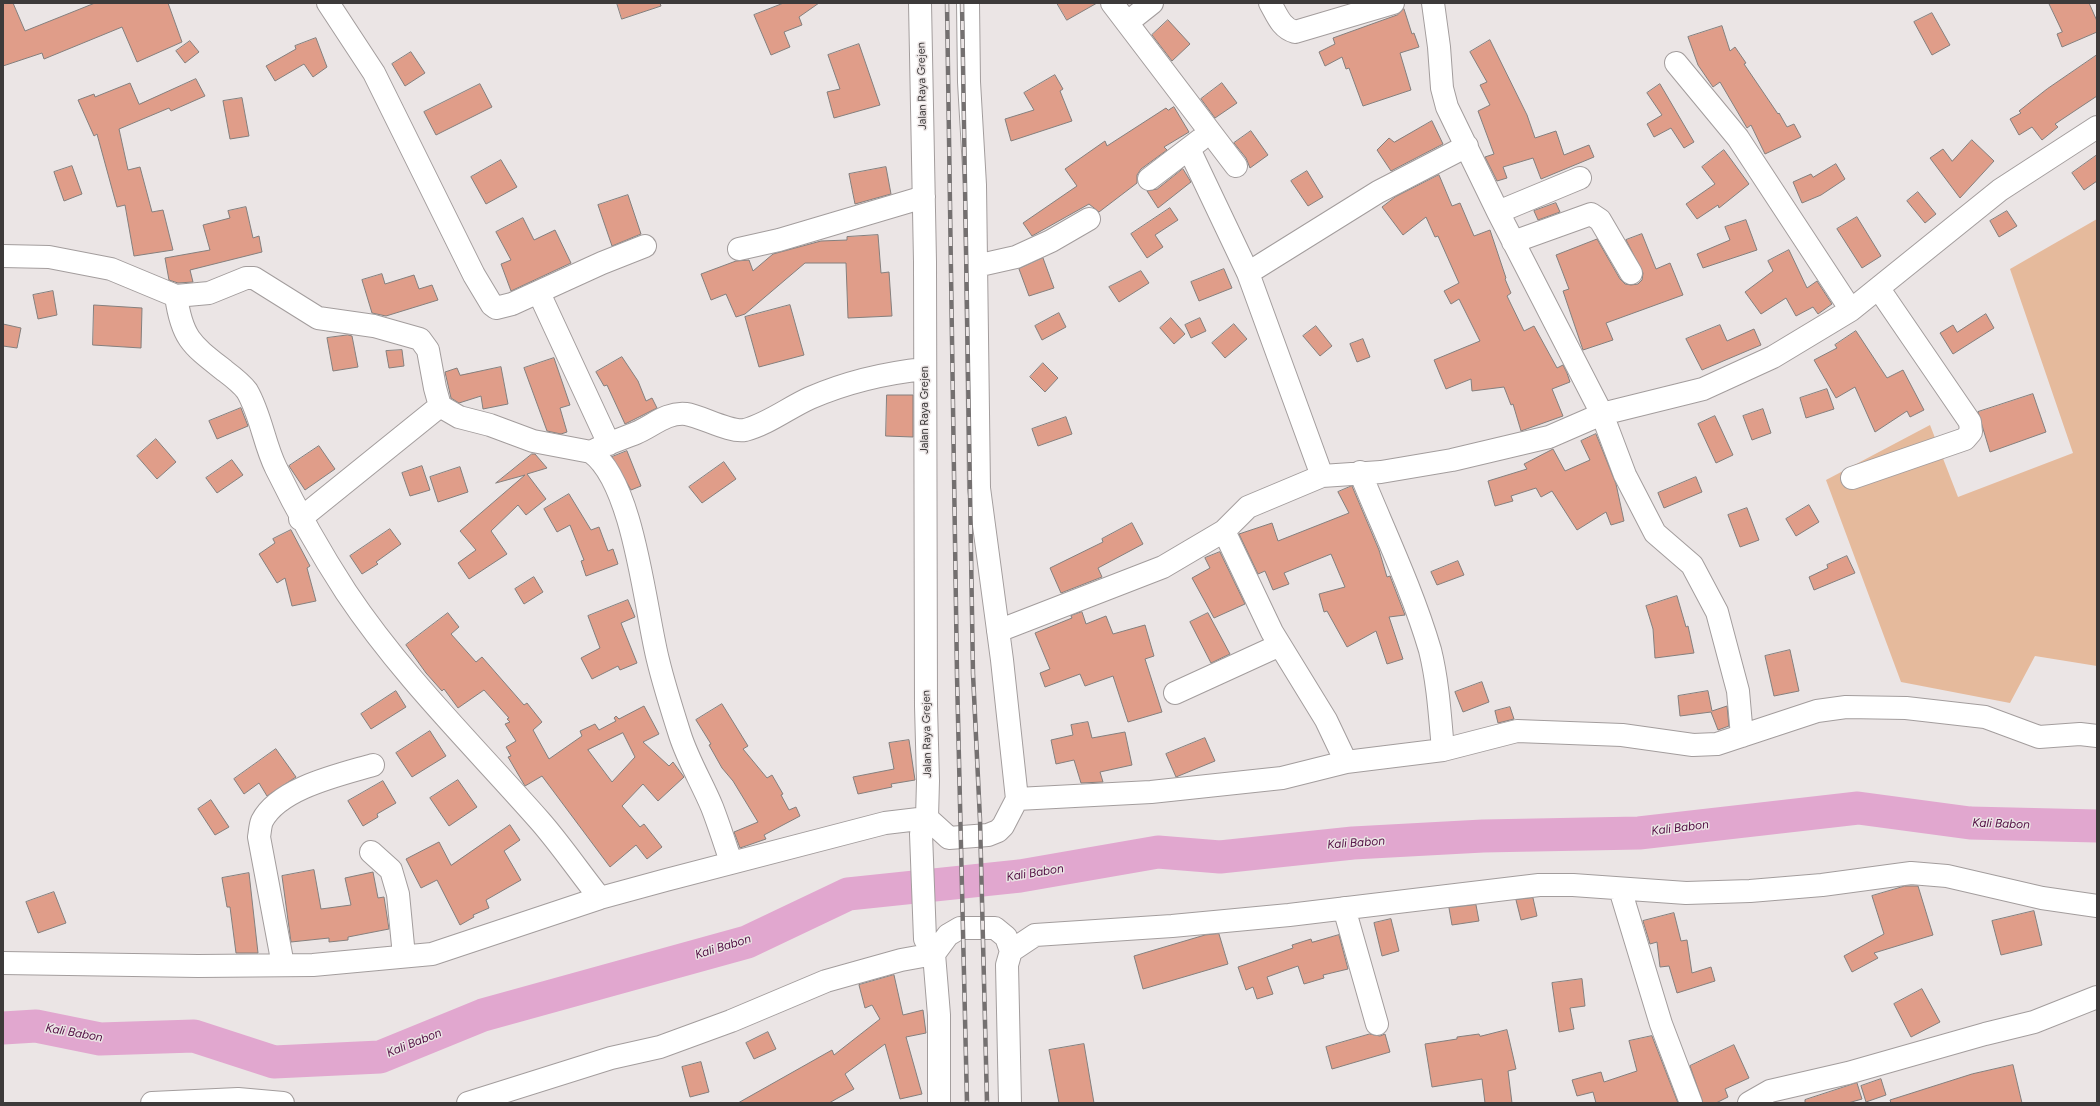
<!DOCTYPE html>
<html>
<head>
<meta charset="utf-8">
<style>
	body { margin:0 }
	#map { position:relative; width:2100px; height:1106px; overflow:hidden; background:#ebe5e5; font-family:Figtree,sans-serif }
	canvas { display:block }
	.frame { position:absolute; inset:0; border:4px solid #3d3a3a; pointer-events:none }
</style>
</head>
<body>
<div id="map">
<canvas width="2100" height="1106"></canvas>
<div class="frame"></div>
</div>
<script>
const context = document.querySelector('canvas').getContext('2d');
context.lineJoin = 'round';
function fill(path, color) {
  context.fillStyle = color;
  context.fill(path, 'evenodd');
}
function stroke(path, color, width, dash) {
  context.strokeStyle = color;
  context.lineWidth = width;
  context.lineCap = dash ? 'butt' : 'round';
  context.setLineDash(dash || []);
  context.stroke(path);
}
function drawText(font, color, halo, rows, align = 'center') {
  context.font = font + ' Figtree,sans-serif';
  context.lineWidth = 3;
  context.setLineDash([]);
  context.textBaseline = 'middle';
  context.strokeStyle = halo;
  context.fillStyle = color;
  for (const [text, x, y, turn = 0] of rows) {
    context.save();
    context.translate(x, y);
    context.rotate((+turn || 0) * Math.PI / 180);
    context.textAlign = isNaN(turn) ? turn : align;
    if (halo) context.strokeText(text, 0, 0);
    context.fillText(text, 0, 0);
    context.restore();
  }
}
fill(new Path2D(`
	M2097,219V666L2035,656L2010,703L1901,682L1826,480L1930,425L1958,497L2073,453L2010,269Z`), '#e5ba9c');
stroke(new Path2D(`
	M3,1028L36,1026L100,1039L194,1036L274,1062L380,1057L483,1015L747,942L848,894L1020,876L1158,852L1220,857L1353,843L1483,836L1639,833L1858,808L1970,823L2097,826`), '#e1a7cf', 33);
const building = new Path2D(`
	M3,3H13L25,31L95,3H168L182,42L137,62L122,27L44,59L42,53L3,66Z
	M617,3H660L661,6L622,19Z
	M784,3H819L799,17L802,25L784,32L790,47L771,55L754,15Z
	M1057,3H1097L1067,20Z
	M2049,3H2089L2097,21V32L2062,47L2057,34L2062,32Z
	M1404,9L1412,34L1414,33L1419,47L1400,53L1411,90L1363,106L1349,68L1346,69L1342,57L1325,66L1319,52L1335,44L1333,38L1397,15Z
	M1932,13L1950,45L1932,55L1914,22Z
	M1168,20L1190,44L1172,61L1152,35Z
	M1722,26L1730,51L1735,47L1746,63L1744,64L1778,114L1779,113L1787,127L1794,124L1801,137L1765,154L1751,125L1747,128L1720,82L1713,87L1698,65L1688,37Z
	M316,38L327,67L313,77L304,64L275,81L266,66L296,49L295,46Z
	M1490,40L1527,115L1535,138L1556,131L1564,155L1589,145L1594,157L1541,179L1533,158L1503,167L1507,178L1497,181L1485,157L1494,154L1478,111L1490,105L1480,85L1487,82L1470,52Z
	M190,41L199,52L185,63L176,51Z
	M859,44L880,105L834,118L827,92L840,89L828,55Z
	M411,52L425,73L405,86L392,64Z
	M2097,55V96L2055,124L2058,127L2042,140L2032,127L2019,135L2010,119L2021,113L2019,111L2047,89Z
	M1055,75L1063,89L1060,91L1072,121L1011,141L1005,119L1034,110L1024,93Z
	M196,79L205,96L171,111L169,108L119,129L128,170L140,167L152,212L163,210L173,250L134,256L125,205L117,207L97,134L94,136L78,100L94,94L95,97L130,83L139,104Z
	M1222,83L1237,103L1215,118L1201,99Z
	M480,84L492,107L436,135L424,112Z
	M1660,84L1694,142L1684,148L1671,128L1654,137L1647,124L1662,115L1647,93Z
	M242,98L249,136L230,139L223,101Z
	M1174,107L1189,132L1164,147L1167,150L1141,169L1137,175V183L1099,212L1089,204L1032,236L1023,223L1077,186L1065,169L1105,141L1107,146L1166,108L1168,110Z
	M1432,121L1443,144L1391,171L1377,150L1389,138L1394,142Z
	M1251,131L1268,155L1250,168L1246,158L1234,143Z
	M1972,140L1994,161L1960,198L1930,158L1943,149L1952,161Z
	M1724,150L1749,184L1719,208L1718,205L1697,219L1686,204L1715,184L1702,167Z
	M2097,155V181L2084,190L2072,173Z
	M501,160L517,187L486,204L471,177Z
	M1836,164L1845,179L1821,195L1802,203L1793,182L1811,174L1813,177Z
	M72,166L82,194L64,201L54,172Z
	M886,167L891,194L855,204L849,174Z
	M1183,169L1191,182L1158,208L1147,191L1157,189Z
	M1307,171L1323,197L1308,206L1291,181Z
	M1439,175L1452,206L1460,203L1474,236L1490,230L1506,278L1505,279L1511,293L1507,296L1524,331L1534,326L1557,368L1563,365L1567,373L1570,382L1552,389L1563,416L1521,431L1513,404L1511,405L1504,387L1472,391L1471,379L1446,389L1434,360L1480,341L1459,299L1451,304L1444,291L1459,283L1438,236L1435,237L1426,217L1403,235L1382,207L1395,197Z
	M1918,192L1936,214L1925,223L1907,201Z
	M628,195L641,234L612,246L598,205Z
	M1556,203L1560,212L1538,220L1534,211Z
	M246,207L253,238L259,236L262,252L190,270L193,282L178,283L169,280L165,258L210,250L203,225L230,218L228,211Z
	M1170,208L1178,220L1155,235L1163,247L1147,258L1131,234Z
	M2007,211L2017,226L1999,237L1990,221Z
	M1857,217L1881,256L1862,268L1837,229Z
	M523,218L534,240L555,230L571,263L511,291L501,264L511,260L496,232Z
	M1746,220L1757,250L1703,268L1697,254L1730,240L1725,227Z
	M1642,234L1656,269L1670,263L1683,295L1606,323L1613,340L1583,350L1563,291L1569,289L1556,255L1597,239L1620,279L1625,284L1631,285L1638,284L1642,280L1643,273L1626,240Z
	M878,235L881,273L889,272L892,316L848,318L846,263H805L745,314L736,317L726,294L711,300L701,274L736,261L749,260L753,271L773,254L821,241L847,240V237Z
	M1789,250L1807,288L1817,281L1832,304L1818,314L1813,307L1796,316L1786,298L1761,314L1745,292L1773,271L1768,261Z
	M1043,258L1054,288L1029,296L1019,269Z
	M1224,269L1232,288L1199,301L1191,282Z
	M1141,271L1149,283L1119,302L1109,287Z
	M382,274L385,284L414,275L419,289L432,285L438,300L386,316L372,313L362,280Z
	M53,291L57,315L38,319L33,295Z
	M94,305L142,308L141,348L93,345Z
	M790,305L804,355L759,367L745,317Z
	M1059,313L1066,327L1042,340L1035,326Z
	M1986,314L1994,328L1953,354L1940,333L1953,325L1957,332Z
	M1171,318L1185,334L1174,344L1160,328Z
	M1200,318L1206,331L1191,338L1185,325Z
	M3,324L21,328L17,348L3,346Z
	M1234,324L1247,339L1225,358L1212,343Z
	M1720,325L1727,341L1754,329L1761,345L1702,370L1686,339Z
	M1316,326L1332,346L1320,356L1303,336Z
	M1856,331L1887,378L1903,370L1924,410L1910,417L1907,411L1875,432L1855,387L1836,398L1814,360L1837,348L1835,345Z
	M348,335L352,336L358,367L333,371L327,338Z
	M1363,339L1370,357L1357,362L1350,344Z
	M402,350L404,366L389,368L386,351Z
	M622,357L638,381L646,401L652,398L657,408L625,424L607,385L604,386L596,372Z
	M554,358L570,405L560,408L567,432L561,434L547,431L524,368Z
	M1043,363L1058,378L1045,392L1030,377Z
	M501,367L508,404L483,409L481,396L459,403L451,398L445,372L457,368L460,375Z
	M1827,389L1834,409L1806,418L1800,398Z
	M2033,394L2046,432L1990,452L1978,412Z
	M887,395H913V437L886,436Z
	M241,408L248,426L217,439L209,421Z
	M1763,409L1771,433L1752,440L1743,416Z
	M1715,416L1733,455L1716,463L1698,424Z
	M1066,417L1072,434L1038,446L1032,429Z
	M1596,434L1616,484L1624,521L1611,525L1606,512L1577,530L1552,491L1541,497L1536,488L1511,496L1513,501L1495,506L1488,481L1527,469L1524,464L1553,449L1565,471L1590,460L1581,441Z
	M156,439L176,462L157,479L137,456Z
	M319,446L335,469L305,490L289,466Z
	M627,451L641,486L631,490L612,457Z
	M532,454H535L547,468L527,474L546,499L526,515L518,505L491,531L507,554L469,579L458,563L476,550L460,531L525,475L496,483Z
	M232,460L243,475L217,493L206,478Z
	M724,462L736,479L702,503L689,487Z
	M422,466L430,490L410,496L402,473Z
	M460,467L468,492L438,502L430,477Z
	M1696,477L1702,492L1664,508L1658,493Z
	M1352,486L1379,550L1387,577L1390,576L1405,615L1389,617L1403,659L1387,664L1376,631L1347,647L1327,611L1324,612L1319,594L1345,587L1331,554L1284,573L1289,584L1273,590L1265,571L1258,574L1239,534L1272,523L1278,541L1349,513L1338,492Z
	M569,494L591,530L599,527L608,551L613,549L618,564L586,576L581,561L584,560L570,525L557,532L544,509Z
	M1809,505L1819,522L1796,536L1786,519Z
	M1747,508L1759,540L1740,547L1728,515Z
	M1132,523L1143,544L1098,568L1102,577L1061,593L1050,568L1103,542L1102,539Z
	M390,529L401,544L376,562L378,564L362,574L350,556Z
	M291,530L310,566L307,568L316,601L292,606L285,578L277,583L259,554L275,543L273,539Z
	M1220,552L1245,604L1214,618L1192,578L1210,568L1205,558Z
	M1847,556L1855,573L1814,590L1809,577L1828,568L1827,565Z
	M1458,561L1464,575L1437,585L1431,572Z
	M534,577L543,592L524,604L515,589Z
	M1677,596L1686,627L1688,626L1694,653L1655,658L1653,629L1646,606Z
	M628,600L635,617L621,623L637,663L620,670L618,666L592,679L581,658L600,648L588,616Z
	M1082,612L1086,624L1106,616L1113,634L1145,625L1154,656L1145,659L1162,712L1128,722L1113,676L1085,686L1080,674L1045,687L1040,673L1050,669L1035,633L1072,618L1071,616Z
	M448,613L459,627L451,634L476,662L482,657L524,705L527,703L542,722L533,730L549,759L582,736L580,731L595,724L599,730L616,721L614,718L616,716L619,719L644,706L659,734L643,742L669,766L673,762L684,777L658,801L643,784L622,806L640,827L644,824L662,847L647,859L636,845L610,867L542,776L525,786L508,757L511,756L506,747L516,741L505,724L510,722L507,719L509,718L484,690L458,708L444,689L442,691L426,673L406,645ZM623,733L635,757L612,782L588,750Z
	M1208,613L1230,654L1211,663L1190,622Z
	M1790,650L1799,691L1774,696L1765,656Z
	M1482,682L1489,702L1463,712L1455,692Z
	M396,691L406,707L371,729L361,714Z
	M1708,691L1712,711L1727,706L1729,726L1718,730L1711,712L1680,716L1678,696Z
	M722,704L748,746L743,749L767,778L772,775L783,794L781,795L789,810L796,807L800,816L764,835L766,839L740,848L734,832L758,822L733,781L722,768L709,745L711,744L696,720Z
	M1510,707L1514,719L1498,723L1495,711Z
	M1088,722L1092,738L1125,732L1132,765L1100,772L1103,782L1081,783L1074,760L1056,764L1051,740L1073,735L1071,725Z
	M430,731L446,756L412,777L396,753Z
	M1205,738L1215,761L1176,777L1166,754Z
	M909,740L915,780L891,784L892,787L858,794L853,777L894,769L889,743Z
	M276,749L296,777L267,796L259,783L244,794L234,779Z
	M458,780L477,807L449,826L430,798Z
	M383,781L396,803L377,814L378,817L363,826L348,801Z
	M211,800L229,827L215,835L198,809Z
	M510,825L520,840L504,851L521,880L486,900L489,908L473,915L474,917L460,925L437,880L421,888L406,859L439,842L451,865Z
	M314,870L321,909L351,905L345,878L373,872L378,898L384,897L389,929L348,937V940L329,942V938L291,942L282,876Z
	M249,873L258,953H236L230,907H227L222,878Z
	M1905,886H1918L1933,935L1874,953L1878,958L1852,972L1844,956L1884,934L1872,896Z
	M54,892L66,923L38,933L26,902Z
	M1533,898L1537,916L1521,920L1516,900Z
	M1476,905L1479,921L1452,925L1449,908Z
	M2034,911L2042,945L2001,955L1992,921Z
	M1674,913L1681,941L1687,940L1692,973L1711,967L1715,981L1677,993L1669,966L1660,967L1657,942L1650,944L1643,921Z
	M1391,919L1399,951L1382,956L1374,923Z
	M1219,934L1228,964L1143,989L1134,956L1205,935Z
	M1339,935L1348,969L1323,975L1324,978L1304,984L1298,966L1267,977L1273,994L1257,999L1253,987L1246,990L1238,967L1293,948L1292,945L1311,939L1312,942Z
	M894,975L903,1015L923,1010L926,1033L906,1037L922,1094L900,1099L885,1044L845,1074L854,1089L829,1103H738L832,1050L834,1055L880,1019L872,1005L865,1008L859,985Z
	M1582,979L1585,1006L1570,1008L1574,1029L1559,1032L1552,983Z
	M1922,989L1940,1022L1911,1037L1894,1004Z
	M1507,1030L1516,1069L1508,1071L1512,1103H1485L1482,1079L1432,1087L1425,1044L1457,1039V1037L1479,1034L1480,1036Z
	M768,1032L776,1049L754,1059L746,1043Z
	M1370,1034L1380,1036L1385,1034L1390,1052L1332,1069L1326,1047Z
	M1652,1036L1678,1103H1596L1593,1092L1577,1096L1572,1080L1601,1072L1604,1082L1637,1071L1629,1041Z
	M1084,1044L1094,1103H1059L1049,1050Z
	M1734,1045L1749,1078L1725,1089L1728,1097L1716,1103H1703L1690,1066Z
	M701,1062L709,1092L690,1097L682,1067Z
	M2013,1065L2022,1103H1891L1890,1100L1972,1074Z
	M1881,1079L1886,1095L1866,1102L1861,1086Z
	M1857,1083L1862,1099L1848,1103H1805V1100Z`);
fill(building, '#e09d89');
stroke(building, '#847f7d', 1);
const minor = new Path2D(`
	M328,3L374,73L474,275L492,305L496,308L512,304L602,263L645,246
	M920,3L925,262L926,706L928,781L927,818L921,834L925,939L934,954L939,1015V1103
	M1112,3L1236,166
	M1270,3C1277,15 1281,28 1295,32L1393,3
	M1433,3L1439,47L1442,88L1447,107L1498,212L1602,414L1625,475L1655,533L1692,565L1717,612L1738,691L1742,736
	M1128,22L1152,3
	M1676,63L1738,138L1851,310
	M1189,149L1248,273
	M1149,179L1200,140
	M1498,212L1580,178
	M1513,242L1591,214L1600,220L1631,273
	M739,249L779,240L924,197
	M3,256L49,257L111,269L176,296L209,293L246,278H254L318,318L374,326L420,339L428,350L435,388L440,406L459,417L490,425L533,441L591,452C634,483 645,609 658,660C664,685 672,710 680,735C688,760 702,783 712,807C719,825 725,844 731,862
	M976,266L1016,257L1051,241L1089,219
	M539,293L609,444
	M176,296C182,339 192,345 225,371C233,377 241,383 247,391C261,415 264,444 276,468C297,511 320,552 346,592C402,676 474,746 540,821C561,845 580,873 600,898
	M591,452C605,444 621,439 636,433C653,426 666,412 686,414C701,416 730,433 745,430C768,424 788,408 810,398C847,382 885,373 925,369
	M1360,472C1384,531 1412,589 1430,650C1438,682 1440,717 1443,750
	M1322,476L1248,273L1378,192L1467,146
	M1852,478L1965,439L1971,432L1970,422L1879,289
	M300,519L440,406
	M1224,531L1272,632L1326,720L1346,762
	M998,631L1163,567L1224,531L1248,507L1322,476L1381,472L1452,460L1549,437L1602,414L1703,389L1773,357L1851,310L2000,190L2097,127
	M1175,693L1280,645
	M1017,799L1151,792L1282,778L1346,762L1443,750L1517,731L1622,735L1693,745L1717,744L1817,711L1846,707L1906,708L1985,717L2039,737L2080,734L2097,736
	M927,818L949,838L988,835L998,831L1003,826L1017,799L1002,660L979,488L975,185L969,82L968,3
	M371,852L391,870L398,894L404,956
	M1620,889L1661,1024L1691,1103
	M1344,908L1377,1024
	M1011,951L1035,935L1172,926L1289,915L1539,885H1573L1686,893L1750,891L1822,885L1911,873L1947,876L2042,898L2097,906
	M3,963L198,966L313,965L432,954L600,898L666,880L885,823L927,818
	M283,965L259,837C260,832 260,826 262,821C279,788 339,775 373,765
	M152,1103L238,1099L283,1103
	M468,1103L611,1058L660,1047L731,1021L826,981L901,960L934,954L948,935L960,928H995L1006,937L1011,951L1007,965L1010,1103
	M1749,1103L1770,1091L1848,1073L1985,1034L2034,1022L2097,997`);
stroke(minor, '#a39d9d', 24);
stroke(minor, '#fff', 22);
const rail = new Path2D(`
	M947,3L957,675L967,1103
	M962,3L973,674L980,820L987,1103`);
stroke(rail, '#747070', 4.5);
stroke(rail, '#ebe5e5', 3, [9]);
drawText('11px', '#3d3a3a', '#ebe5e5', [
	["Jalan Raya Grejen",922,86,-91],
	["Jalan Raya Grejen",925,410,-90],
	["Jalan Raya Grejen",927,734,-91]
]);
drawText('italic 12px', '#510d42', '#ebe5e5', [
	["Kali Babon",2001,824,2],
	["Kali Babon",1680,828,-7],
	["Kali Babon",1356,843,-4],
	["Kali Babon",1035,873,-9],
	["Kali Babon",723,947,-17],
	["Kali Babon",74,1033,10],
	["Kali Babon",414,1043,-22]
]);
</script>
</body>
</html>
